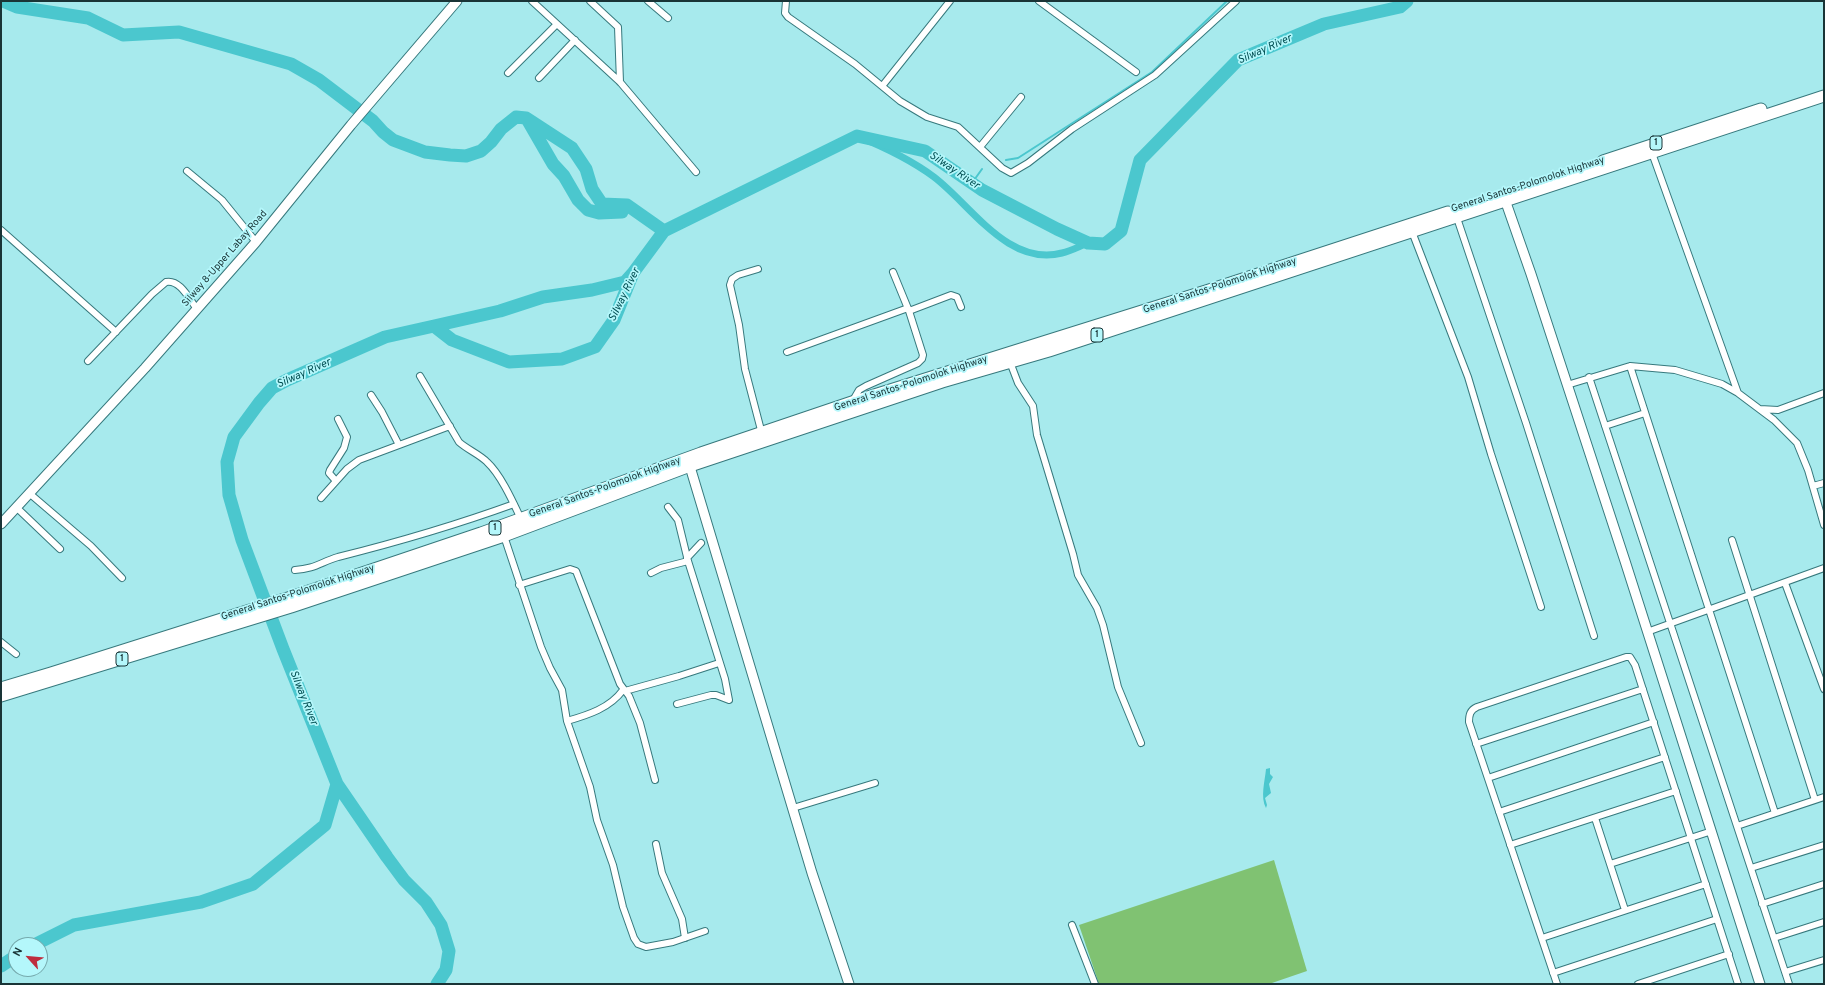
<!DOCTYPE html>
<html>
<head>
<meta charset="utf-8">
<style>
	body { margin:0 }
	#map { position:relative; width:1825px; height:985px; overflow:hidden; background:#a7eaed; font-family:Overpass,sans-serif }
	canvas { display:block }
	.frame { position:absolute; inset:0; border:2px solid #193436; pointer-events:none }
	.north { position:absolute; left:8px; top:937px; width:40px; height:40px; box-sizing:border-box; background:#b4f7fb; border:1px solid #76a9ac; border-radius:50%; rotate:297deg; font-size:11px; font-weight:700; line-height:16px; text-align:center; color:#193436 }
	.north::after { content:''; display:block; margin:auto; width:14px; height:18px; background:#be2d3e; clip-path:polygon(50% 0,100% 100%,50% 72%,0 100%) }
</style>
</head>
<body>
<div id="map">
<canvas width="1825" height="985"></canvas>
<div class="frame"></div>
<div class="north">N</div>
</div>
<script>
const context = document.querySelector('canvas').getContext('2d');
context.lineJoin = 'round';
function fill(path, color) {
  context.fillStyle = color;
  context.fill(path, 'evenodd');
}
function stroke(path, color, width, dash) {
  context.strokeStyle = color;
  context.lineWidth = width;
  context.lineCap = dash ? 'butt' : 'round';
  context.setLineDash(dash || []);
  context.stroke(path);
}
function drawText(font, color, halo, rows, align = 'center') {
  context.font = font + ' Overpass,sans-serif';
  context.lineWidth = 3.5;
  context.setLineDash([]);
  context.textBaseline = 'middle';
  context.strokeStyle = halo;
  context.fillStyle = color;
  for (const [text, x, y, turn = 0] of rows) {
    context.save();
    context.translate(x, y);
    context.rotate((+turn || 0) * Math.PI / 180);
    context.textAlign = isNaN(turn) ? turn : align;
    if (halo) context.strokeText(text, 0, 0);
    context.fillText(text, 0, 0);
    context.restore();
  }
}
fill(new Path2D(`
	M1274,860L1307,971L1269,984H1099L1079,925Z`), '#80c272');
fill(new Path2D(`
	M1270,768V774L1273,777L1269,784L1271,793L1265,798L1267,805L1266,808C1260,797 1265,781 1266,769Z`), '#4bc7ce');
stroke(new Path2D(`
	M1006,160L1018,158L1152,72L1227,1
	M972,183L982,169`), '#4bc7ce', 2);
stroke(new Path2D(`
	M857,136C884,147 910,159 934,177C971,205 1008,267 1062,253C1071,251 1080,246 1088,243`), '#4bc7ce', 7);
stroke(new Path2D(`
	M3,1L17,7L88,18L123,35L179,32L291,64L319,80L373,121L383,132L393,140L425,152L450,155L466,156L481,151L491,142L501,129L516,117L526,118L572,148L586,169L592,189L602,204L627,205L664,231
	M527,119L553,164L564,176L578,200L588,210L599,213L622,212
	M434,326L500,311L543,297L592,290L625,282L633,273
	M34,945L74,925L201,902L253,884L325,825L337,784
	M1,966L16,956
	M437,984L446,970L449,951L441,925L426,902L404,880L387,857L337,784L283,649L242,540L229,495L227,462L234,437L259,403L272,388L287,380L385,337L434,326L452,340L509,362L562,359L595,347L614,320L633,273L664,231L857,136L925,151L982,190L1057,229L1088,243L1105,244L1121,231L1140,160L1238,60L1324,24L1400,7L1407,1`), '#4bc7ce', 13);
const street = new Path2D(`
	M532,1L620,82L696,172
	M590,1L618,27L620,82
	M648,1L668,18
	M786,1L785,13L788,17L855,64L900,101L927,117L958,127L1002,168L1011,173L1028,163L1072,129L1155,75L1236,1
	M1039,1L1136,72
	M508,73L557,24
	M539,78L575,40
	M883,85L950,1
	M980,147L1021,97
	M1652,153L1738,393
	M187,171L222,200L256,242
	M1454,209L1526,423L1594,636
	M1411,229L1468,377L1491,454L1541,607
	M1,230L116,332
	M758,269L738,275L732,279L730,285L739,325L745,369L762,434
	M909,311L951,295L957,297L961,307
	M787,352L908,308
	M88,361L152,294L166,282C180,279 189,299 197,309
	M1010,362L1018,383L1033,406L1037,435L1073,554L1078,575L1097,608L1103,625L1118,687L1141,743
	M1630,366L1775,813
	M420,376L459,442C468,450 479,454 487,462C501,475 513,502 521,519
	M1589,377L1789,984
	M1567,385L1630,366L1675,370L1722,384L1738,393L1774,420L1797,443L1808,470L1824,525
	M371,395L382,412L399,445
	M852,402L859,390L866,386L918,363L922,359L923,355L909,311L893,272
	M1760,409L1778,410L1824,393
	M1605,426L1645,413
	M336,481L329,473L330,470L344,448L347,437L338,419
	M1813,486L1824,483
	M29,493L91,546L122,578
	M321,498L347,469L359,460L450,426
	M16,507L60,549
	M668,507L678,520L688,561
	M504,536L541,647L550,668L562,690L567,721L590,787L597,820L613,865L623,907L634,938L638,944L646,947L673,942L705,931
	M1732,540L1815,800
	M687,558L701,543
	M295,570C315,569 321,562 338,557C398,542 456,525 514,504
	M651,573L661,568L688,561L725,679L729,700L716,695H711L677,704
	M1785,583L1824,689
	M519,585L570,569L576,571L620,684L629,696L640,723L655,780
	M1647,632L1824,568
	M1,642L16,654
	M625,691L679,676L719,663
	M567,721C588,715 610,708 623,690
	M1476,744L1643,689
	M1488,778L1654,722
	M793,808L875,783
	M1499,812L1665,757
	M1595,818L1625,910
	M1737,826L1824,797
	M656,844L662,873L682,919L685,938
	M1510,845L1676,791
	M1610,864L1712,831
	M1751,868L1824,845
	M1762,904L1824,884
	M1072,925L1095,984
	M1542,938L1706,884
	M1774,938L1824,922
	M1785,972L1824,960
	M1553,973L1717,919
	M1557,984L1469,722C1469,715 1470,710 1477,707L1626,657H1630L1635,665L1738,984
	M1638,984L1729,954`);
const secondary = new Path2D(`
	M1503,194L1531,274L1625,561L1760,984
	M688,460L812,873L849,984
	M1,524L145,368L256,242L351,125L457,1`);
const highway = new Path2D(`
	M1603,161L1761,109
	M1,688L51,673L288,598L481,533L701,453L852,402L1209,290L1448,212
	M1,696L291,607L504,536L690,466L942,382L1049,351L1824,96`);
stroke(street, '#37797d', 8);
stroke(secondary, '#37797d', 11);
stroke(highway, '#37797d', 13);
stroke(street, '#fff', 6);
stroke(secondary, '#fff', 9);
stroke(highway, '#fff', 11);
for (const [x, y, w] of [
	[1656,143,12],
	[1097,335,12],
	[495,528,12],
	[122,659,12]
]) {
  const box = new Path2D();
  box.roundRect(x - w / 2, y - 7, w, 14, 3);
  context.fillStyle = '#b4f7fb';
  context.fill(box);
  stroke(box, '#193436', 1);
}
drawText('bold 9px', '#193436', null, [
	["1",1656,143],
	["1",1097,335],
	["1",495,528],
	["1",122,659]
]);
drawText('10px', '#193436', '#b4f7fb', [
	["General Santos-Polomolok Highway",1528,185,-18],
	["Silway 8-Upper Labay Road",225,259,-49],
	["General Santos-Polomolok Highway",1220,286,-18],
	["General Santos-Polomolok Highway",911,384,-18],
	["General Santos-Polomolok Highway",605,488,-20],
	["General Santos-Polomolok Highway",298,593,-18]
]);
drawText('italic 11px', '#004d51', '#b4f7fb', [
	["Silway River",1265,50,-24],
	["Silway River",954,171,34],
	["Silway River",625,295,-64],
	["Silway River",304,374,-24],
	["Silway River",303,698,68]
]);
</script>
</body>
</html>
